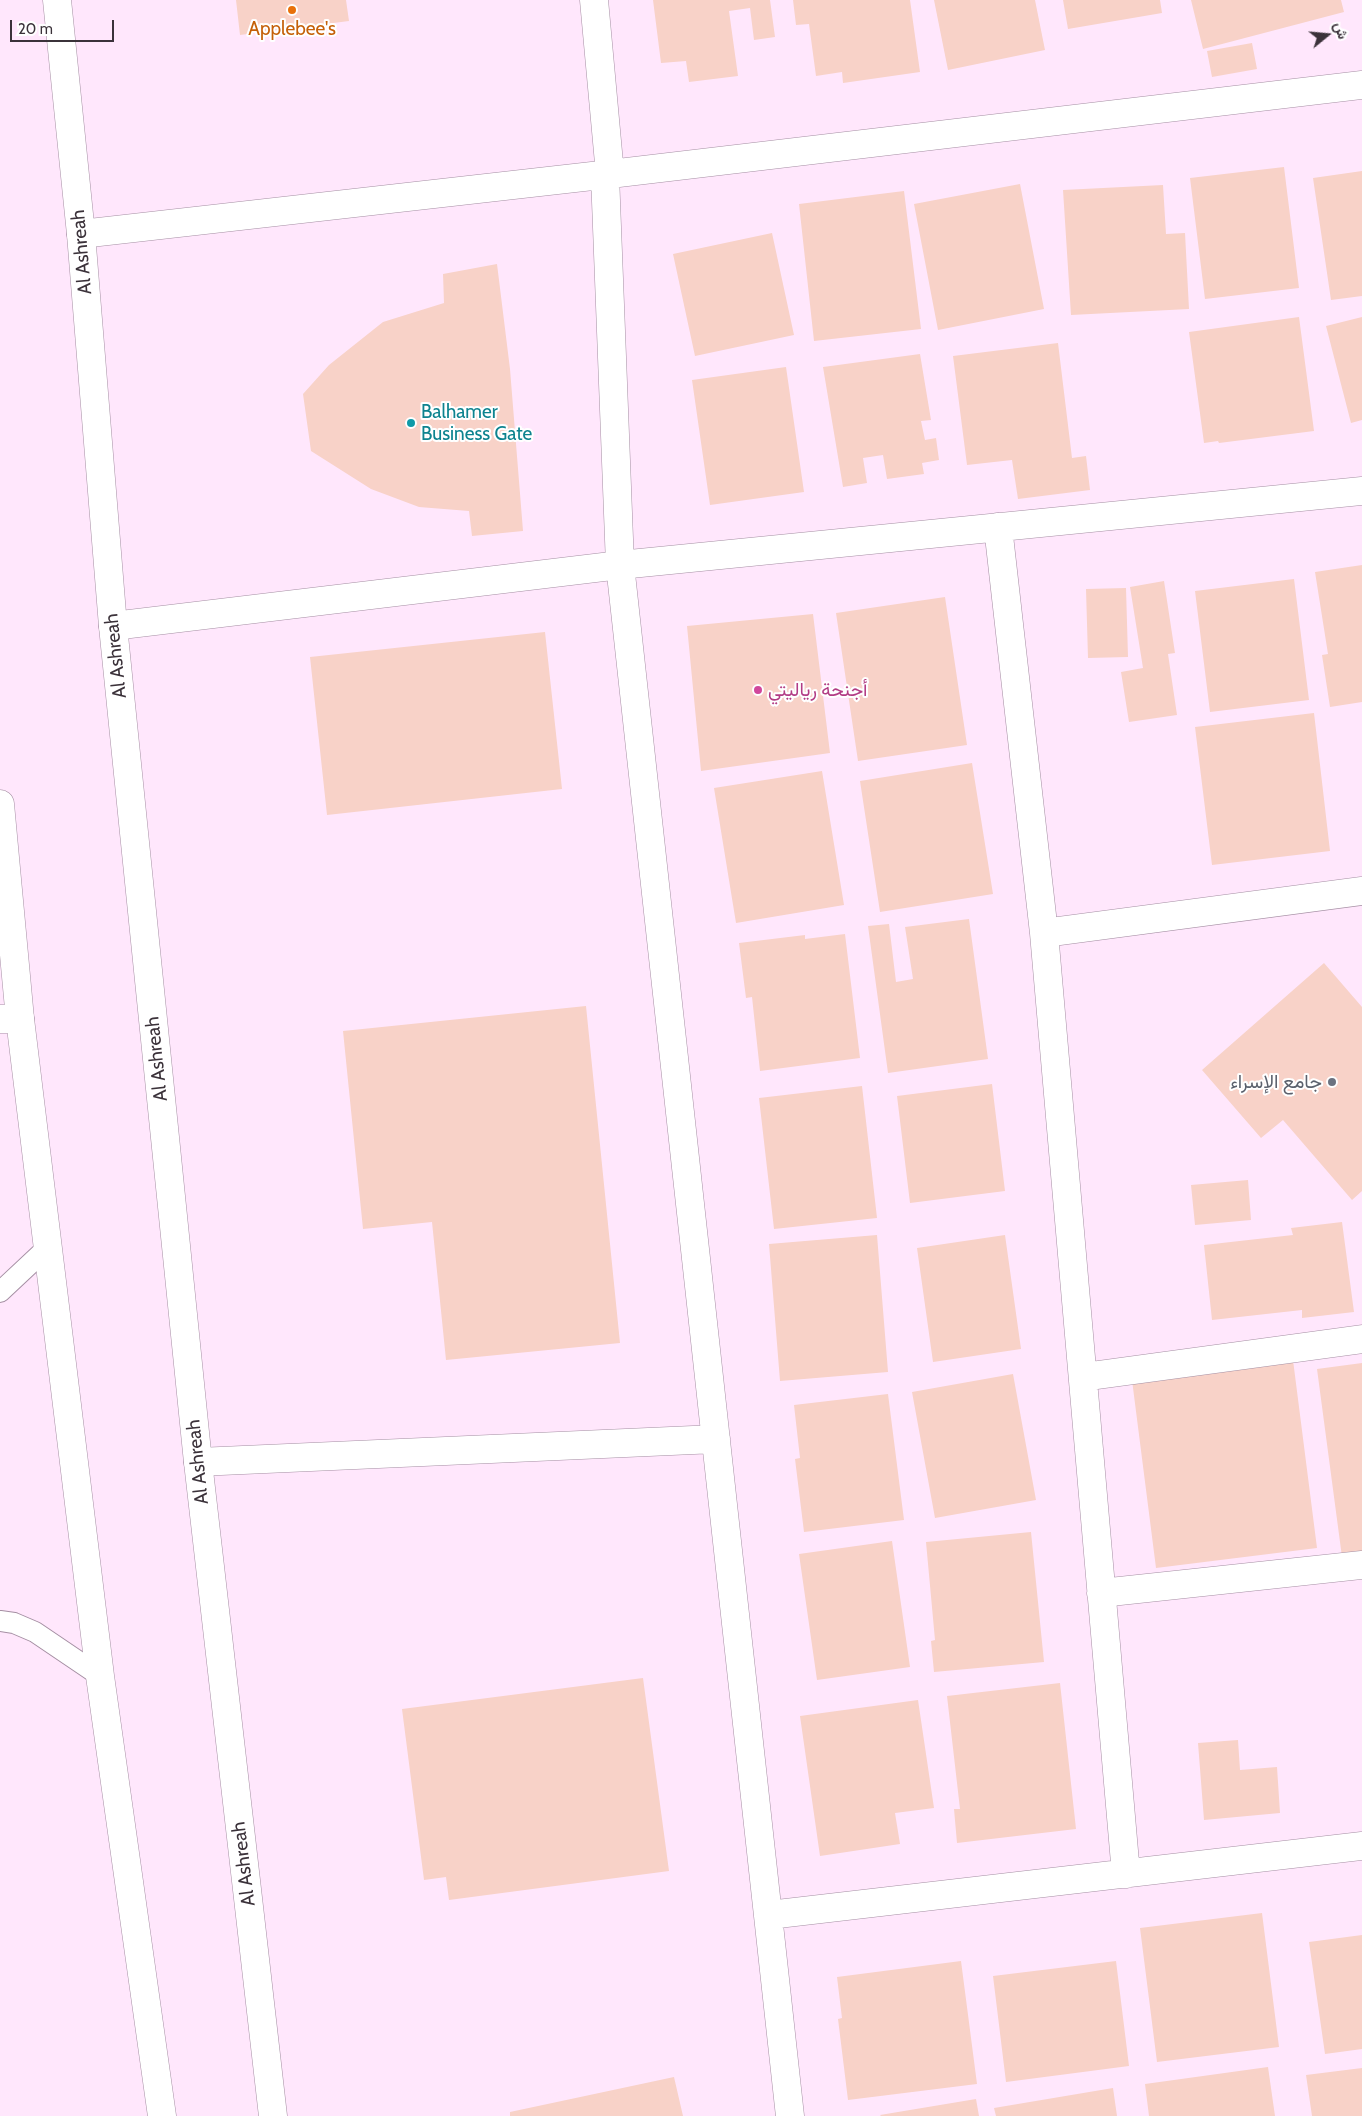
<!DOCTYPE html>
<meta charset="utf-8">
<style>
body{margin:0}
#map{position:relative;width:1362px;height:2116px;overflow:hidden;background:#ffe7fc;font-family:Cabin,Vazirmatn,sans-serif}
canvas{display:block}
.north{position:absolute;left:1302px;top:10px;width:50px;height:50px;-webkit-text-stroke:4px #fff;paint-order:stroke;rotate:73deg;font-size:14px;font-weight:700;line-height:20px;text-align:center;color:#3b323a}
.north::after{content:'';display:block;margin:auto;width:18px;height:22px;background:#3b323a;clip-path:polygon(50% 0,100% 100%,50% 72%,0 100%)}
.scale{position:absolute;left:10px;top:20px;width:104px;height:22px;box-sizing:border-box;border:2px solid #3b323a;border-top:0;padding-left:6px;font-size:15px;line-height:18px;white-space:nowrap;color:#3b323a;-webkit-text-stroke:4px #fff;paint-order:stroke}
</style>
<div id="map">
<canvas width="1362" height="2116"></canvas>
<div class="north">ش</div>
<div class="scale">20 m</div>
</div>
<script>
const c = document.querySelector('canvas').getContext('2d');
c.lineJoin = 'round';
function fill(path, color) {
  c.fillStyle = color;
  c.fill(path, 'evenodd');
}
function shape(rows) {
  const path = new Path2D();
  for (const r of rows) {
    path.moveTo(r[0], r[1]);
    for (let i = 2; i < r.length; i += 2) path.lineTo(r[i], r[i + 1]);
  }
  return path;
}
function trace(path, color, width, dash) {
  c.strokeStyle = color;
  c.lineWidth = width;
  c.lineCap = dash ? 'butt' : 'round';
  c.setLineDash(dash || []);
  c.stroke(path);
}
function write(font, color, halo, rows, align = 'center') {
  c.font = font + ' Cabin,Vazirmatn,sans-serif';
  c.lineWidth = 4;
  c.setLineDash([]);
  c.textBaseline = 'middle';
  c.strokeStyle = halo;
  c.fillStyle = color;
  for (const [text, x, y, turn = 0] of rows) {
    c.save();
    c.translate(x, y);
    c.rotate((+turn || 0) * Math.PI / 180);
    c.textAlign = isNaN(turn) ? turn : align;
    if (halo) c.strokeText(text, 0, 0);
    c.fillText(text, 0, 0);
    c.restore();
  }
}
const building = shape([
 [236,0,346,0,349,21,240,35],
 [653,0,770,0,775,37,754,40,750,8,729,11,738,76,689,82,686,61,661,63],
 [793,0,910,0,920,72,843,83,842,72,816,76,809,24,796,25],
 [934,0,1035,0,1045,50,948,70],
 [1063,0,1160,0,1162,13,1068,29],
 [1191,0,1341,0,1344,12,1203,49],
 [1252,43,1257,69,1212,77,1207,51],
 [1284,167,1299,288,1205,299,1190,178],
 [1362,171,1362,296,1331,300,1313,178],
 [1020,184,1044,309,938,330,914,204],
 [1163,185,1166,234,1185,233,1189,309,1071,315,1063,190],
 [904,191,921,329,814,341,799,204],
 [772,233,794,335,695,356,673,254],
 [497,264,510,369,523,531,472,536,469,511,419,507,371,489,311,451,303,394,329,365,383,322,444,303,443,274],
 [1299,317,1314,431,1219,443,1218,441,1204,443,1189,332],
 [1362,317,1362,420,1351,423,1326,326],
 [1058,343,1072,458,1086,456,1090,490,1018,499,1012,460,967,465,953,356],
 [920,354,931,420,921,421,925,440,936,438,939,460,922,463,924,474,887,479,883,455,863,458,867,483,843,487,823,367],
 [786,367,804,492,710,505,692,380],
 [1362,565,1362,702,1330,707,1322,655,1328,654,1315,572],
 [1294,579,1309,700,1210,712,1195,591],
 [1164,581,1175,653,1168,654,1177,715,1129,722,1121,672,1143,668,1130,587],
 [1126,588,1128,657,1088,658,1086,589],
 [945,597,967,745,858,761,836,613],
 [813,614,830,753,701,771,687,626],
 [545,632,562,789,327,815,310,657],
 [1314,713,1330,851,1212,865,1195,727],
 [972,763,993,894,880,912,860,781],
 [822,771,844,905,736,923,714,788],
 [969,919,988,1059,888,1073,868,926,889,924,896,982,913,979,905,927],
 [845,934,860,1058,760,1071,752,997,746,998,739,943,805,935,805,939],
 [1324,963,1362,1007,1362,1191,1352,1200,1283,1120,1261,1138,1202,1070],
 [586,1006,620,1343,446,1360,432,1222,363,1229,343,1031],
 [992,1084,1005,1191,910,1203,897,1096],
 [862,1086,877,1218,774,1229,759,1098],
 [1248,1180,1251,1220,1195,1225,1191,1185],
 [1342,1222,1354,1312,1302,1318,1302,1310,1212,1320,1204,1245,1293,1235,1291,1228],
 [877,1235,888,1372,780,1381,769,1244],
 [1005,1235,1021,1349,933,1362,917,1248],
 [1293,1360,1317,1548,1156,1568,1132,1380],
 [1362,1363,1362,1555,1342,1557,1317,1369],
 [1013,1374,1036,1500,935,1518,912,1392],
 [888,1394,904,1520,804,1532,795,1459,800,1458,794,1405],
 [1031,1532,1044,1662,934,1672,931,1641,935,1640,926,1542],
 [892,1541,910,1667,817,1680,799,1554],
 [643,1678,669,1871,449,1900,446,1877,424,1880,402,1709],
 [1060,1683,1076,1829,957,1843,954,1809,960,1809,947,1696],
 [918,1700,934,1808,895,1813,900,1844,820,1856,800,1716],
 [1238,1740,1240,1770,1277,1767,1280,1813,1204,1820,1198,1743],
 [1262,1913,1279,2047,1157,2062,1140,1928],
 [1362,1935,1362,2049,1325,2054,1309,1942],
 [961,1961,977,2084,848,2100,838,2019,842,2018,837,1977],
 [1116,1961,1129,2066,1006,2082,993,1976],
 [1268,2067,1275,2116,1149,2116,1145,2084],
 [1362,2068,1362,2116,1312,2116,1306,2075],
 [674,2077,683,2116,510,2116,510,2112],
 [1113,2088,1117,2116,996,2116,994,2108],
 [976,2099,979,2116,881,2116,880,2115]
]);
const lane = shape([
 [0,1292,48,1247],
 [0,1621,14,1623,35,1632,100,1676]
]);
const street = shape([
 [594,0,610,174],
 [605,175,620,565,790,2116],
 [81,234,610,174,1362,85],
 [998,527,1044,933,1126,1874],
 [113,626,620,565,1362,491],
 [1044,933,1362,891],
 [0,1019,20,1019],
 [1083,1377,1362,1339],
 [198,1462,716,1439],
 [1101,1593,1362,1565],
 [769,1915,1362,1846]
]);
const secondary = shape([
 [57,0,81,234,113,626,198,1462,273,2116],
 [0,804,20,1019,100,1676,162,2116]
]);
const markers = [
 [292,10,5,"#e8710a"],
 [411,423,5,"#0f9aa8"],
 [758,690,5,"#d1479c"],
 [1332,1082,5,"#6b7280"]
];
const foodNames = [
 ["Applebee's",292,29]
];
const streetNames = [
 ["Al Ashreah",82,252,-95],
 ["Al Ashreah",116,656,-96],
 ["Al Ashreah",157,1059,-96],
 ["Al Ashreah",198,1462,-96],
 ["Al Ashreah",244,1864,-97]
];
const cultureNames = [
 ["Balhamer",421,412],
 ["Business Gate",421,434]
];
const hotelNames = [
 ["أجنحة رياليتي",768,690]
];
const worshipNames = [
 ["جامع الإسراء",1322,1082]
];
fill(building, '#f8d2c8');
trace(lane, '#a58fa3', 22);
trace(street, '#a58fa3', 29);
trace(secondary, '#a58fa3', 29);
trace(lane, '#fff', 20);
trace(street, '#fff', 28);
trace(secondary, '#fff', 28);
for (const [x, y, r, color] of markers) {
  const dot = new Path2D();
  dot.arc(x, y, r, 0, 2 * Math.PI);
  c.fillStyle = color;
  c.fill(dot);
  trace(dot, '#fff', 2);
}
write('19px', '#c56008', '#fff', foodNames);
write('19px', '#3b323a', '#fff', streetNames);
write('19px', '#0d838f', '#fff', cultureNames, 'left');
write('19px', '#b23c85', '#fff', hotelNames, 'left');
write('19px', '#5b616d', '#fff', worshipNames, 'right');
</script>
